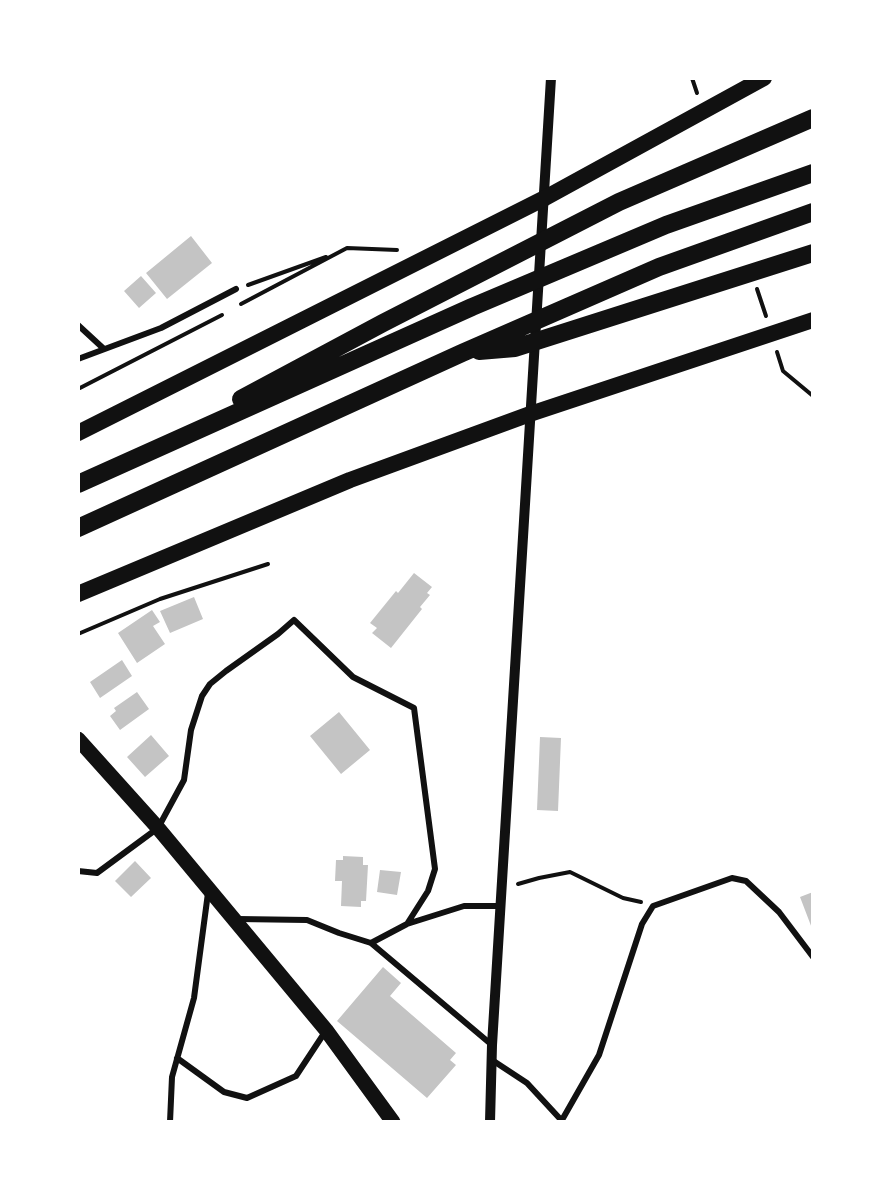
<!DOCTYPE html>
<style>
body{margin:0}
#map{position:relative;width:891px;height:1200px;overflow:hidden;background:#fff;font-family:"Source Sans 3",sans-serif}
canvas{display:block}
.frame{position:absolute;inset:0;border:80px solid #fff;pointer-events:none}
</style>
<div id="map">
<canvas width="891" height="1200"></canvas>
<div class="frame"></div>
</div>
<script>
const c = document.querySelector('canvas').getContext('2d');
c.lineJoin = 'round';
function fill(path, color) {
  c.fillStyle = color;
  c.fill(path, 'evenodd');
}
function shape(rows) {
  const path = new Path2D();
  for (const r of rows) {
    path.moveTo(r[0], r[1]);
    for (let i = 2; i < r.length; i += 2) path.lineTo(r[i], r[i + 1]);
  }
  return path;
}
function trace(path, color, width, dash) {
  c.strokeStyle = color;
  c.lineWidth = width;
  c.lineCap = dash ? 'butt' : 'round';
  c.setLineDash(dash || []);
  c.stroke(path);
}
const building = shape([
 [191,236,212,263,167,299,146,273],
 [141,276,156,293,139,308,124,291],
 [414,573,432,587,427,593,430,595,420,607,422,609,391,648,372,633,377,628,370,623,396,591,398,593],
 [194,597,203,619,170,633,160,611],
 [152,610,160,622,153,626,165,644,137,663,118,633],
 [122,660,132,676,100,698,90,682],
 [137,692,149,709,120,730,110,716,116,711,114,708],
 [339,712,370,750,341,774,310,736],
 [151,735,169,756,145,777,127,757],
 [540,737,561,738,558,811,537,810],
 [343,856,363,857,363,865,368,865,366,901,361,901,361,907,341,906,342,881,335,881,336,860,343,860],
 [135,861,151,878,131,897,115,881],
 [380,870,401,872,397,895,377,892],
 [813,892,813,931,800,897],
 [383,967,401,983,390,996,456,1053,450,1060,456,1065,427,1098,337,1021]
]);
const path = shape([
 [692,78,697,93],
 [248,285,326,257],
 [757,289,766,316],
 [241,304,347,248,397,250],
 [777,352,783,371,813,396],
 [78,389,222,315],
 [78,634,160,599,268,564],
 [518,884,539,878,570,872,623,898,641,902]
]);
const minor = shape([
 [78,325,104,349],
 [78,359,161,328,236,289],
 [78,871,97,873,158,828,184,780,191,730,202,696,210,684,226,671,278,634,294,620,353,677,414,708,435,869,428,891,407,924],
 [238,919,307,920,339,933,371,943,492,1045],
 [371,943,407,924,464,906,501,906],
 [177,1058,224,1092,247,1098,296,1076,325,1032],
 [492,1060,527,1083,563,1122],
 [562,1120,599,1055,642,924,653,906,732,878,746,881,779,912,813,957],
 [170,1122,172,1077,194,998,208,893]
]);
const tertiary = shape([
 [490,1122,492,1045,551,78]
]);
const primary = shape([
 [78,739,158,828,326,1030,393,1122]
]);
const trunk = shape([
 [78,433,545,198,764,78],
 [78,594,350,480,530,414,813,320]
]);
const motorway = shape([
 [479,351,515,348,813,253],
 [241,399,383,323,619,202,813,118],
 [78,484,472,307,666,225,813,173],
 [78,528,462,353,659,267,813,212]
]);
fill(building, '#c4c4c4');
trace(path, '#111', 4);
trace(minor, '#111', 6);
trace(tertiary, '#111', 10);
trace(primary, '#111', 15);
trace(trunk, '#111', 16);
trace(motorway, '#111', 18);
</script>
